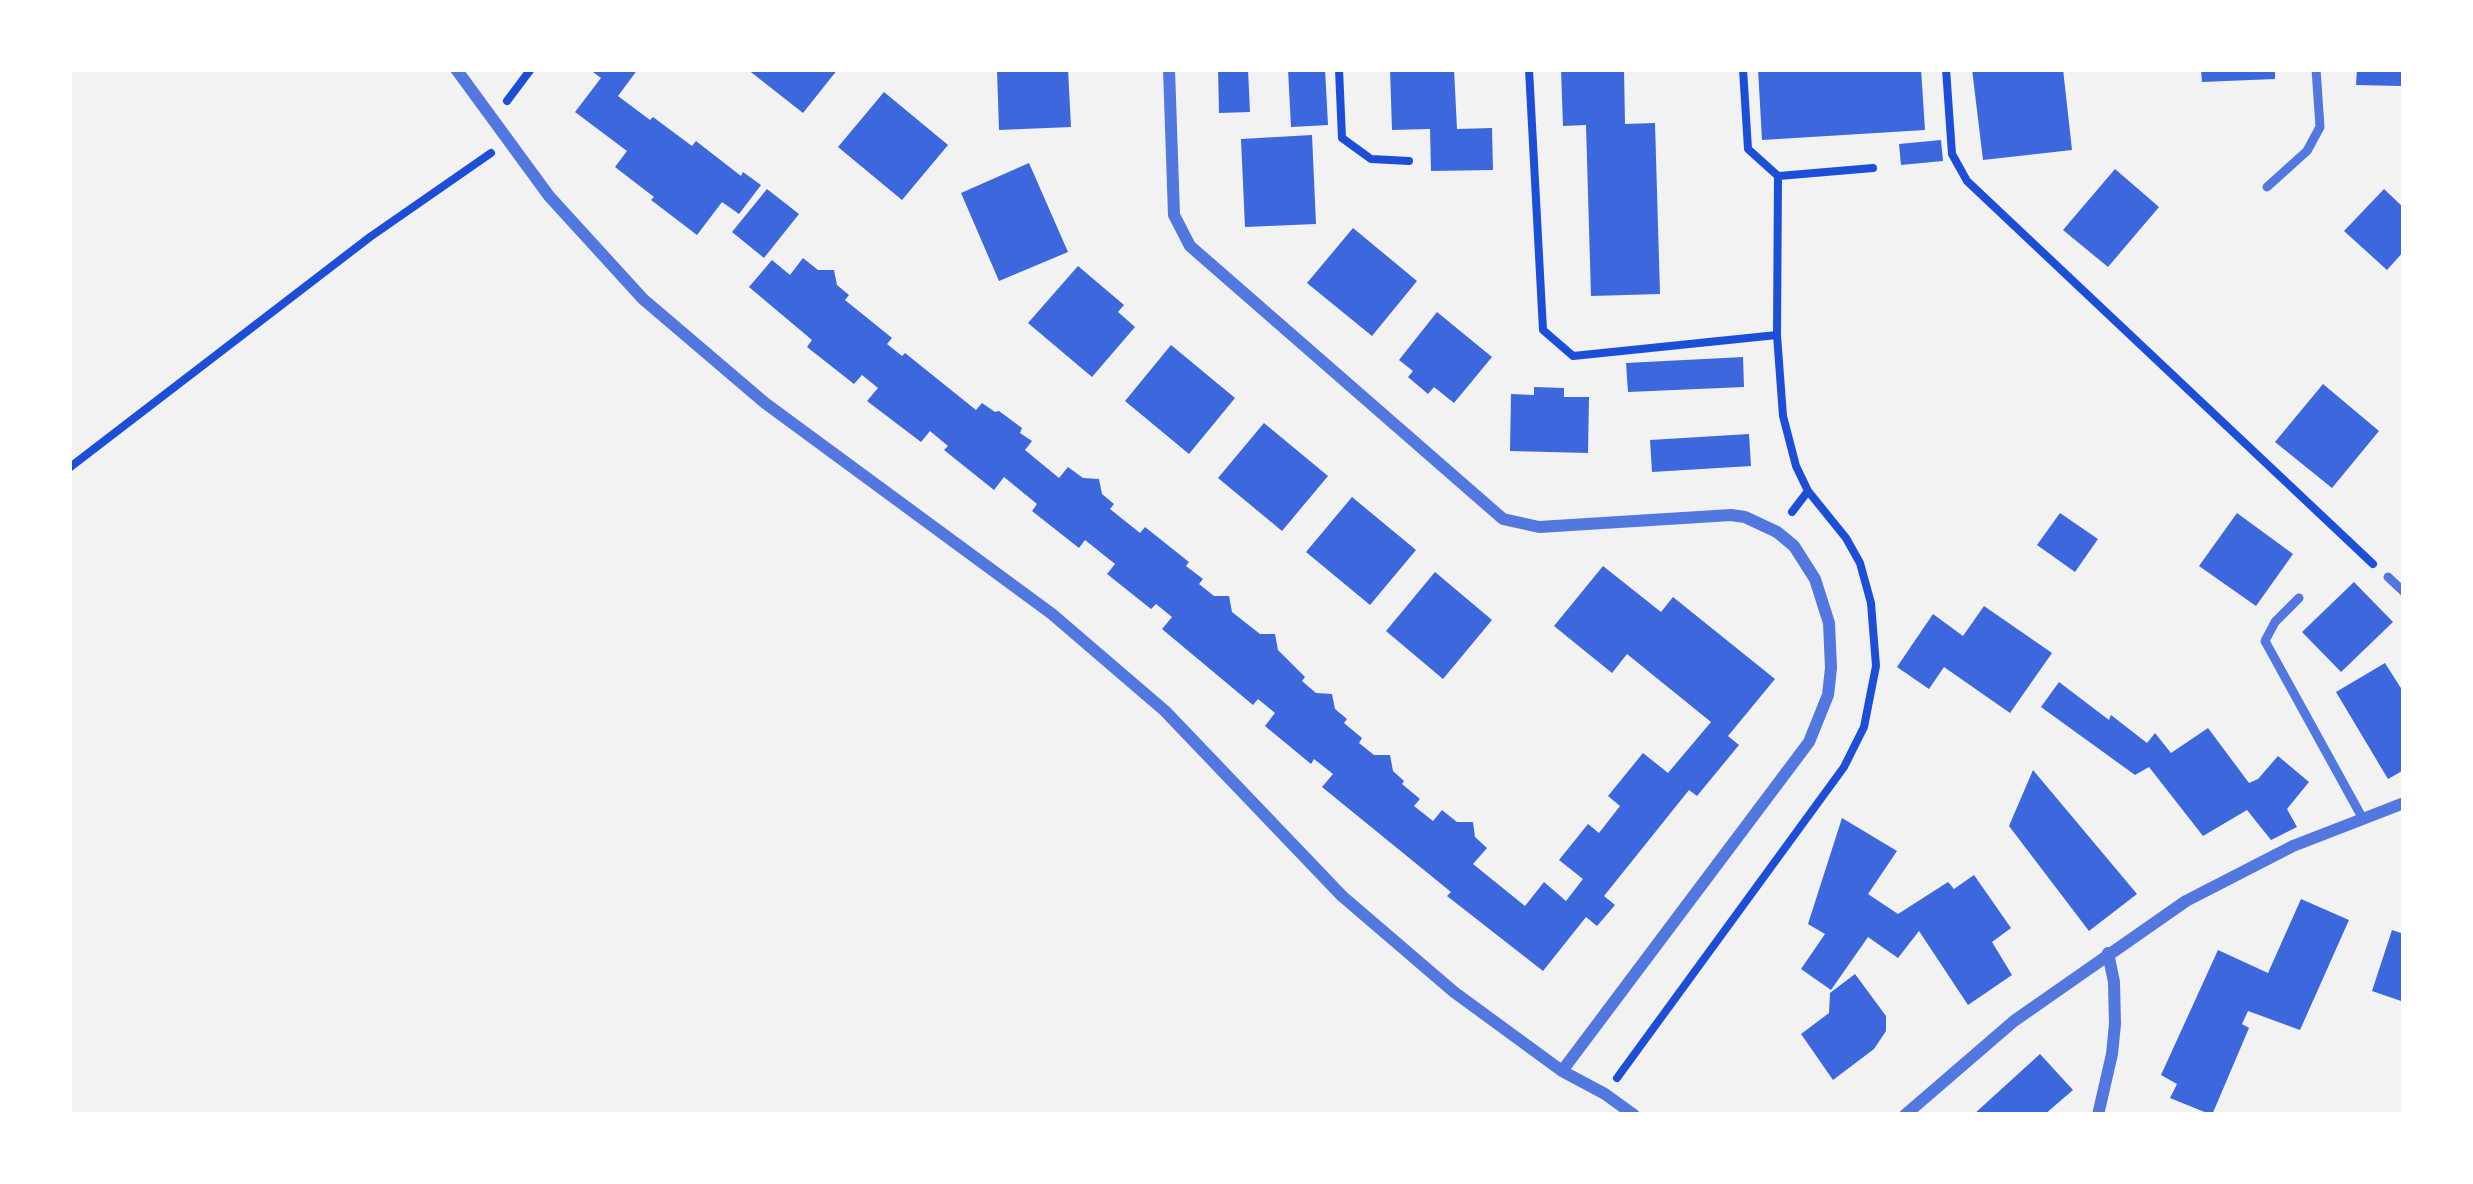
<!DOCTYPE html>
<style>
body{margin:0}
#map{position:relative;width:2473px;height:1184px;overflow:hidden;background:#f2f2f2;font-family:Literata,serif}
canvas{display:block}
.frame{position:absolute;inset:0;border:72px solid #fff;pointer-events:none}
</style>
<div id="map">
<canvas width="2473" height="1184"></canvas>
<div class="frame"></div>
</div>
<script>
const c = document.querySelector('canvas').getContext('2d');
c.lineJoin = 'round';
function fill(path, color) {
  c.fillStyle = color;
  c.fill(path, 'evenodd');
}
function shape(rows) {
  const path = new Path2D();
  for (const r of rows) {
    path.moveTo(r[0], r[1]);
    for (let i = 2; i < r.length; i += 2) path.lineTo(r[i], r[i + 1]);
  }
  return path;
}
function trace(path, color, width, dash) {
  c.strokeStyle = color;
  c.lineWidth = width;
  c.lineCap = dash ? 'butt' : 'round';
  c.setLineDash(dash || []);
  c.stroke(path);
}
const building = shape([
 [589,69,638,69,618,96,650,120,653,117,692,146,696,141,741,176,743,172,761,185,739,214,722,202,697,235,651,200,654,197,615,167,627,151,575,112,601,78],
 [747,69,838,69,803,113],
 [997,69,1068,69,1071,127,999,130],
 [1218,69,1248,69,1250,112,1219,113],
 [1288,69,1325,69,1328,125,1291,127],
 [1390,69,1454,69,1457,129,1492,128,1493,170,1431,171,1430,129,1392,130],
 [1561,69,1624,69,1625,124,1655,123,1660,294,1591,296,1586,125,1563,126],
 [1758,69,1921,69,1925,130,1762,140],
 [1972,69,2063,69,2072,150,1983,160],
 [2201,69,2275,69,2275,79,2202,82],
 [2357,69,2401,69,2401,86,2356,85],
 [884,92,948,145,902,200,838,147],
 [1312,135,1316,224,1245,227,1241,139],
 [1941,140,1943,161,1901,165,1899,144],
 [1029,163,1068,252,999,281,961,193],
 [2115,169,2159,207,2108,267,2063,230],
 [767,189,799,214,764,258,732,232],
 [2384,189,2404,208,2404,251,2387,270,2344,231],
 [1353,228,1417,281,1372,336,1307,283],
 [803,258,818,270,834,270,837,285,849,295,845,300,892,338,887,344,902,356,905,353,976,410,982,403,995,412,999,411,1022,428,1020,433,1032,441,1025,450,1059,478,1068,467,1083,478,1099,479,1102,494,1114,504,1110,509,1140,533,1145,527,1189,562,1186,566,1203,579,1199,584,1214,596,1229,596,1232,612,1260,634,1275,634,1278,650,1305,677,1302,681,1316,693,1332,694,1335,709,1347,719,1344,723,1362,738,1359,743,1374,755,1390,755,1393,771,1404,781,1402,784,1420,799,1414,806,1433,821,1442,810,1457,822,1473,822,1475,837,1487,848,1473,864,1525,906,1544,882,1566,901,1583,879,1559,860,1588,824,1599,833,1620,806,1608,796,1643,753,1668,773,1711,722,1627,654,1612,673,1554,626,1603,566,1661,612,1673,597,1775,679,1728,736,1739,745,1697,796,1689,790,1604,896,1615,905,1597,926,1586,917,1543,971,1447,896,1451,892,1322,787,1333,774,1314,759,1311,764,1265,726,1275,713,1258,699,1253,705,1162,629,1172,617,1156,604,1151,609,1107,574,1115,564,1085,540,1079,548,1032,511,1037,504,1004,477,994,490,944,450,948,446,930,431,921,442,867,401,878,388,862,375,854,384,807,347,812,340,749,287,772,260,790,275],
 [1078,266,1124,305,1118,312,1135,327,1092,377,1028,323],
 [1437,312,1492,357,1454,403,1434,387,1428,394,1408,377,1413,371,1399,360],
 [1171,345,1235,398,1189,454,1125,401],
 [1743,357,1744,387,1628,392,1626,363],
 [2323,384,2379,431,2332,488,2275,442],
 [1534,387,1564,388,1564,397,1589,397,1588,453,1510,451,1511,394,1534,395],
 [1264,423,1328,476,1282,531,1218,478],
 [1749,434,1751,466,1652,472,1650,440],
 [1352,497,1416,550,1370,605,1306,552],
 [2060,513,2098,539,2075,572,2037,545],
 [2237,513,2293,554,2256,606,2199,566],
 [1435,572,1492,620,1443,679,1386,631],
 [2354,582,2393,622,2341,672,2302,632],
 [1984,606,2052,653,2010,713,1944,667,1929,689,1897,667,1933,614,1963,636],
 [2385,663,2404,693,2404,770,2388,779,2336,692],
 [2059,682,2109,720,2111,715,2147,743,2155,733,2171,753,2208,728,2249,783,2258,779,2278,756,2309,782,2287,809,2297,827,2271,840,2247,810,2203,836,2149,767,2135,775,2041,707],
 [2033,770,2137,894,2089,931,2009,826],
 [1842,818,1897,851,1868,894,1898,914,1948,882,1954,889,1974,875,2011,928,1992,942,2012,975,1968,1005,1919,931,1898,958,1868,937,1831,990,1801,969,1825,934,1808,924],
 [2301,899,2349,920,2300,1030,2248,1011,2242,1024,2249,1028,2212,1115,2170,1098,2177,1084,2161,1075,2218,950,2268,973],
 [2392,930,2404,934,2404,1002,2372,991],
 [1855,974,1886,1016,1886,1031,1874,1049,1833,1080,1801,1034,1829,1013,1830,993],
 [2040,1054,2073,1090,2044,1115,1973,1115]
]);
const path = shape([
 [1339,69,1342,138,1371,159,1409,161],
 [1529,69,1543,330,1573,356,1777,335],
 [1743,69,1748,149,1778,176,1777,335,1783,416,1796,466,1808,491,1792,512],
 [1946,69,1952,154,1967,181,2373,564],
 [507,101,531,69],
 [1779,176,1873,168],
 [69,468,370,237,491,153],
 [1617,1078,1844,767,1864,727,1876,666,1871,603,1860,563,1846,538,1808,491]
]);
const service = shape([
 [2267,187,2307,151,2320,127,2316,69],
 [2388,577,2404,592],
 [2299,598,2275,622,2265,641,2363,819]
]);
const minor = shape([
 [456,69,549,196,643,299,765,403,1052,614,1165,711,1342,896,1454,992,1562,1071,1605,1094,1634,1115],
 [1169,69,1174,215,1190,246,1503,519,1539,527,1731,515,1745,517,1777,532,1794,546,1815,579,1829,623,1831,668,1828,695,1809,742,1562,1071],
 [1905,1115,2014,1021,2186,901,2293,846,2404,803],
 [2098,1115,2112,1054,2115,1024,2114,982,2108,953]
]);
fill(building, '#3d67dc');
trace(path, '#1d4ed8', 8);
trace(service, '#5277de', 9);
trace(minor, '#5277de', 12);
</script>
